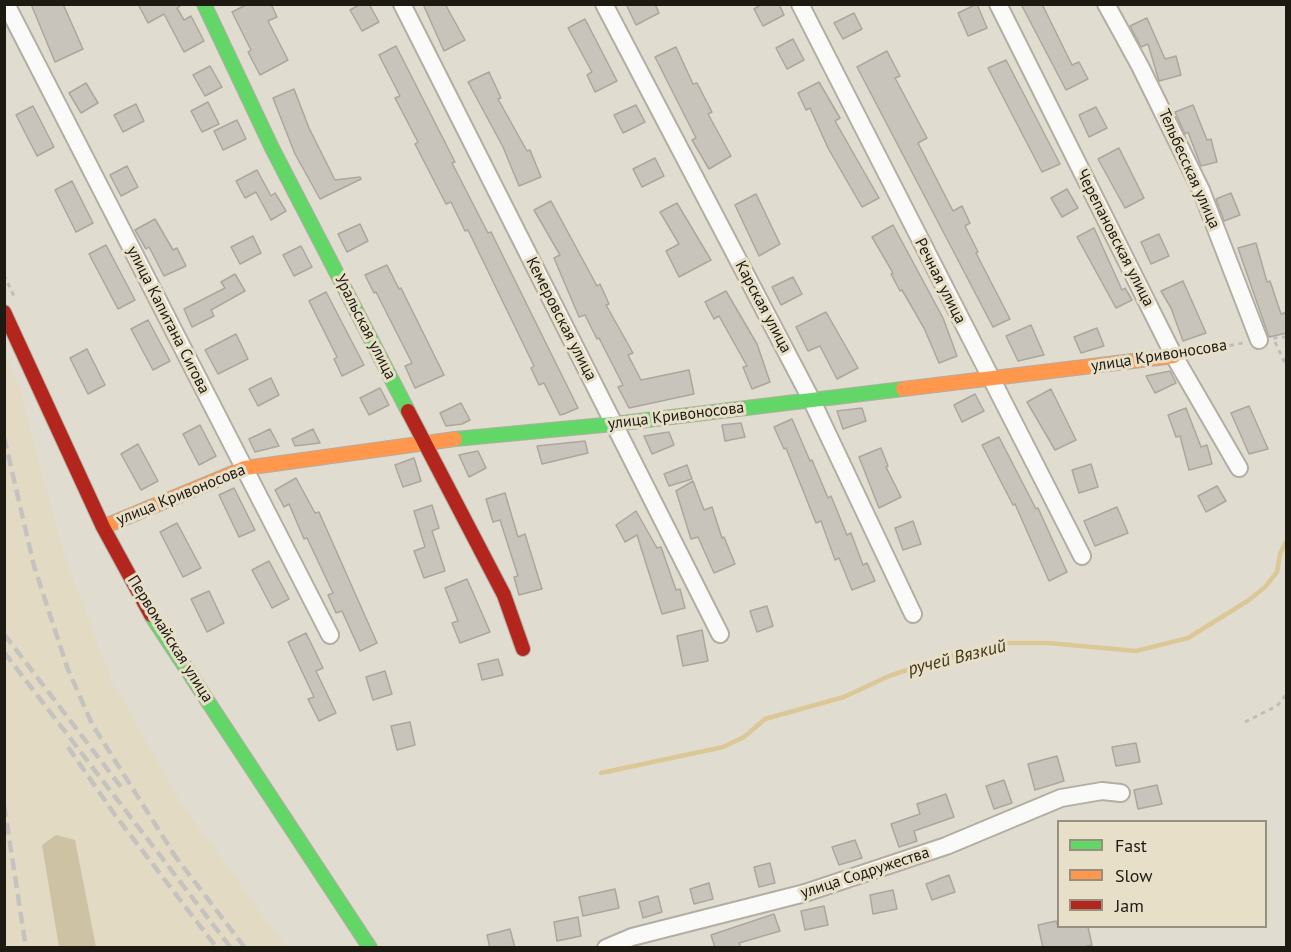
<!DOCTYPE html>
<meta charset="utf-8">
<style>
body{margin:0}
#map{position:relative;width:1291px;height:952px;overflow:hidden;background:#e1dcd0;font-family:"PT Sans",sans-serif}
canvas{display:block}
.frame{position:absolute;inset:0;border:6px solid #1d1a12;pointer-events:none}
.legend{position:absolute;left:1057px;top:820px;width:210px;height:108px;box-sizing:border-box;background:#e8dfc9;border:2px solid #979080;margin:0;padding:8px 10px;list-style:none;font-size:18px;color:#1d1a12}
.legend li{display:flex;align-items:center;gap:12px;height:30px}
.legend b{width:30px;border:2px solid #979080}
</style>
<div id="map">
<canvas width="1291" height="952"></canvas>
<div class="frame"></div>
<ul class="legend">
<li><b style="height:8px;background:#63d668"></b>Fast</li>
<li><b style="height:8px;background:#ff974d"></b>Slow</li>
<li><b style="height:8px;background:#b3261e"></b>Jam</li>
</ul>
</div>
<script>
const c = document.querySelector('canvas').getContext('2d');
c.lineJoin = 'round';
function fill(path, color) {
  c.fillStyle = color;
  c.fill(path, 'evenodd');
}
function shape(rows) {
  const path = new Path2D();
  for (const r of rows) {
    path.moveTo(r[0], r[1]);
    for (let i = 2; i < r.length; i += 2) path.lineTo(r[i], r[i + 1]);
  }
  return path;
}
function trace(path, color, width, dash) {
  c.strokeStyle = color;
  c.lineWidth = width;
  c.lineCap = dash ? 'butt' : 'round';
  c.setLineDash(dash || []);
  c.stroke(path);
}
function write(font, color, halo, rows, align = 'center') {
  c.font = font + ' "PT Sans",sans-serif';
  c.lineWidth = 6;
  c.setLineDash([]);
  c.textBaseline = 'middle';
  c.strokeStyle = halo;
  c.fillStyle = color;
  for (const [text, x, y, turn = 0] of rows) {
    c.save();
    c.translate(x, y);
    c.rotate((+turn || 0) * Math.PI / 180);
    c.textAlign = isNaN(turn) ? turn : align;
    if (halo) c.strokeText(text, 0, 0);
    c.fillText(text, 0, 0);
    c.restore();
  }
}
const built = shape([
 [4,354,16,377,63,551,111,679,181,803,286,947,5,947]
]);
const green = shape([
 [56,835,75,840,96,947,59,947,42,845]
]);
const stream = shape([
 [601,773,723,747,744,737,765,719,844,697,889,676,940,659,1005,643,1048,643,1136,651,1188,638,1249,600,1265,587,1277,572,1280,554,1286,542]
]);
const building = shape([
 [31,4,63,4,83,49,55,62,31,4],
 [138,4,183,4,177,8,184,20,191,16,204,41,184,52,164,14,148,23,138,4],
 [248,4,271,4,277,17,268,21,288,60,260,75,248,52,251,50,232,12,248,4],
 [361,4,369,4,379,22,362,31,350,10,361,4],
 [423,4,445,4,465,40,444,51,423,4],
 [626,4,655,4,659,13,636,25,626,4],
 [762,4,779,4,784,15,763,26,754,9,762,4],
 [977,4,987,28,968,36,958,13,977,4],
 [1021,4,1042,4,1072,65,1079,62,1088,79,1066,90,1021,4],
 [854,13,862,29,843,39,834,23,854,13],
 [1147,18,1165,59,1176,56,1181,75,1159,81,1148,44,1141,47,1130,26,1147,18],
 [585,19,617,81,595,92,587,75,592,72,568,28,585,19],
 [793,39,804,60,787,69,776,48,793,39],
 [396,46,455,162,452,163,473,204,488,233,491,232,578,408,564,414,560,415,544,383,539,385,531,368,534,366,468,230,465,231,451,202,446,204,415,144,418,142,395,98,400,96,379,55,396,46],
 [676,47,693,84,697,83,712,112,708,114,731,156,709,169,692,140,696,138,655,57,676,47],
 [887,51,900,76,895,78,927,138,918,143,953,211,962,206,970,223,965,226,978,252,976,253,1010,319,993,327,857,67,887,51],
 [1006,60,1060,164,1042,172,988,68,1006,60],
 [210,66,222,87,205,96,193,75,210,66],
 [489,72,501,98,498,99,527,151,530,150,541,177,519,186,503,147,468,82,489,72],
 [819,82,840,118,835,121,879,198,862,207,828,148,810,108,806,110,798,93,819,82],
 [86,83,98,103,81,113,69,93,86,83],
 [294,89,309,128,335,180,360,177,361,179,320,199,295,154,273,98,294,89],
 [208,102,219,124,202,132,191,111,208,102],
 [136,104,144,121,123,132,114,115,136,104],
 [636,105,645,122,623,133,614,115,636,105],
 [1193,105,1207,140,1211,139,1217,162,1201,166,1188,132,1185,134,1175,112,1193,105],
 [33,106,54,147,37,156,16,115,33,106],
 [1096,107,1107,128,1089,137,1079,115,1096,107],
 [237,120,246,139,223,150,214,131,237,120],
 [1119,148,1144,198,1125,208,1098,159,1119,148],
 [655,158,664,176,642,187,633,169,655,158],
 [127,166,138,187,121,196,110,175,127,166],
 [257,170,271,196,275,193,286,211,271,220,256,192,245,198,236,181,257,170],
 [72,181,93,223,76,232,55,190,72,181],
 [1067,189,1078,208,1062,217,1051,198,1067,189],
 [1231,193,1240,215,1224,221,1216,199,1231,193],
 [756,194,780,244,759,256,735,205,756,194],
 [551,201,597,286,600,284,609,304,606,305,633,353,628,355,641,380,689,370,694,394,629,408,618,387,623,385,599,338,597,339,585,315,579,317,554,258,560,255,534,210,551,201],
 [677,203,711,260,679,277,666,251,679,244,660,212,677,203],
 [155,219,173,250,177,248,186,266,164,276,149,247,146,249,135,230,155,219],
 [360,224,368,241,347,252,338,234,360,224],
 [893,225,943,318,957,356,939,363,924,328,902,290,900,291,891,274,893,273,872,237,893,225],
 [1094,228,1122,290,1125,288,1132,300,1116,308,1077,237,1094,228],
 [1159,234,1169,256,1151,264,1141,242,1159,234],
 [253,236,261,253,240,264,231,247,253,236],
 [1256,243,1267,282,1270,281,1281,314,1287,312,1287,333,1269,337,1238,248,1256,243],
 [106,245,135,300,118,309,89,254,106,245],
 [301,246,312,267,294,276,283,255,301,246],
 [387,265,399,289,401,288,444,375,415,388,405,366,412,363,376,292,374,293,365,275,387,265],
 [235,274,245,291,211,310,214,316,192,327,184,309,225,288,221,282,235,274],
 [793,277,802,294,781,305,772,287,793,277],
 [1183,281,1206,333,1183,341,1171,308,1161,291,1183,281],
 [726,291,757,344,770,382,752,389,743,367,747,366,719,316,714,319,705,302,726,291],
 [326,292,364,365,342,376,334,359,337,357,309,301,326,292],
 [826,312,858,368,837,379,820,346,808,351,796,327,826,312],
 [148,320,170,361,153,370,131,329,148,320],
 [1031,325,1044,355,1018,361,1006,336,1031,325],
 [1097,328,1104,346,1081,353,1074,337,1097,328],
 [236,334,248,359,218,374,205,350,236,334],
 [87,349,105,385,88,394,70,358,87,349],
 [1170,371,1176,383,1155,393,1146,376,1170,371],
 [271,378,279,395,258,406,249,389,271,378],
 [380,388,389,405,369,415,360,398,380,388],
 [1051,389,1076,440,1055,450,1027,402,1051,389],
 [975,394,984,411,962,422,954,405,975,394],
 [461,403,470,420,462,424,446,426,440,413,461,403],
 [1249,406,1268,449,1249,454,1231,413,1249,406],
 [862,408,866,421,843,429,837,411,862,408],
 [1186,408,1201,447,1207,445,1212,464,1189,470,1180,436,1176,437,1168,415,1186,408],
 [792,419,810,461,812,460,828,498,831,496,847,535,851,533,863,565,867,563,875,581,852,590,839,558,835,560,821,521,816,523,786,448,784,449,774,427,792,419],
 [741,423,745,437,725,441,722,425,741,423],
 [200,425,216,456,199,465,183,434,200,425],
 [270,429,279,446,255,452,249,439,270,429],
 [313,429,320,443,295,446,292,439,313,429],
 [669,432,674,445,652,454,644,436,669,432],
 [999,437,1036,509,1038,508,1067,572,1049,581,1015,504,1013,505,982,445,999,437],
 [585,441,588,453,542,464,537,446,585,441],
 [138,444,158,481,141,490,121,454,138,444],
 [881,448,888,466,886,467,901,497,879,508,859,457,881,448],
 [478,451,486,468,469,477,459,455,478,451],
 [414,458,421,481,403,487,395,465,414,458],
 [1091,464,1098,487,1079,493,1072,470,1091,464],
 [687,465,692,479,669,486,664,474,687,465],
 [296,478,315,513,319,512,377,643,360,651,342,611,336,613,328,595,333,593,307,538,304,539,289,504,284,507,275,490,296,478],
 [693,481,704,510,712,507,722,538,724,537,735,564,714,573,698,537,691,539,676,491,693,481],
 [1217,486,1226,501,1206,512,1198,496,1217,486],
 [234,488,255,530,239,537,219,495,234,488],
 [505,493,518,537,525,534,542,589,519,595,514,577,518,576,500,520,493,522,486,499,505,493],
 [432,505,439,528,432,531,445,571,424,578,414,551,425,547,414,511,432,505],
 [1117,507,1128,533,1095,546,1084,521,1117,507],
 [636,511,657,548,661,547,676,590,680,589,685,608,662,614,637,535,625,542,616,525,636,511],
 [913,521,921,544,903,550,895,528,913,521],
 [177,523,201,568,183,577,160,532,177,523],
 [269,561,289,599,272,608,252,570,269,561],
 [467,579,490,632,460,643,452,623,458,621,445,588,467,579],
 [209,591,224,623,207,632,191,599,209,591],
 [767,606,773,626,757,632,750,611,767,606],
 [702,630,708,661,683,666,677,636,702,630],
 [306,633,323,668,316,671,336,713,319,721,308,699,314,697,288,642,306,633],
 [498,659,503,675,482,680,478,664,498,659],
 [385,671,392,694,373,700,366,677,385,671],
 [410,722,415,745,397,750,391,726,410,722],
 [1136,743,1140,762,1116,766,1112,747,1136,743],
 [1057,756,1064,781,1035,790,1028,764,1057,756],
 [1004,780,1012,803,994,809,986,786,1004,780],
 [1157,785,1162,804,1138,809,1134,790,1157,785],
 [946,794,954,817,914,831,917,841,899,847,891,824,920,814,917,804,946,794],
 [855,840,862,858,839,865,832,847,855,840],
 [770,863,775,883,759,887,754,867,770,863],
 [949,875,955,892,932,900,926,884,949,875],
 [709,883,713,899,694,904,690,889,709,883],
 [615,889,619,908,583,916,579,897,615,889],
 [893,890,897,909,873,914,870,895,893,890],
 [658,896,662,912,643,918,639,902,658,896],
 [824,906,828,925,805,930,801,911,824,906],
 [774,914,780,931,739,943,741,948,715,948,711,935,774,914],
 [578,917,581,936,557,941,554,922,578,917],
 [1056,921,1058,927,1088,927,1092,945,1079,948,1043,948,1038,925,1056,921],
 [510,929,515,948,490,948,487,935,510,929]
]);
const path = shape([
 [4,275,14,296],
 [1273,338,1286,337],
 [1275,342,1286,365],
 [1194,352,1243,343],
 [1245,722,1277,706,1286,695]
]);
const street = shape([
 [6,4,330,635],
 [402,4,720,634],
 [604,4,811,399,913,614],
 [800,4,1082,556],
 [998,4,1174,356,1239,468],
 [1106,4,1140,66,1201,190,1259,340],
 [606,948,632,937,805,893,946,846,1061,798,1102,791,1121,793]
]);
const fast = shape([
 [204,4,272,148,408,411],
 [455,439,614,424,903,389],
 [151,615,370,948]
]);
const slow = shape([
 [903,389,1174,356],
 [103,527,245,468,455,439]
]);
const jam = shape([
 [4,312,103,527,151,615],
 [408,411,504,595,523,649]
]);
const rail = shape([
 [4,437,34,566,67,667,92,724,177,859],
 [4,634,124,791],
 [4,652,231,948],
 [68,747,115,815,217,948],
 [4,805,26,948],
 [172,852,245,948]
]);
const streetNames = [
 ["Тельбесская улица",1189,169,66],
 ["Черепановская улица",1115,238,63],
 ["Речная улица",940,281,63],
 ["Карская улица",763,307,62],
 ["Кемеровская улица",561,319,63],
 ["улица Капитана Сигова",168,320,63],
 ["Уральская улица",365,327,63],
 ["улица Кривоносова",1159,356,-9],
 ["улица Кривоносова",676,416,-7],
 ["улица Кривоносова",181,495,-22],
 ["Первомайская улица",170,639,58],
 ["улица Содружества",865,873,-18]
];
const waterNames = [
 ["ручей Вязкий",957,658,-14]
];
fill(built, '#e3dac4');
fill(green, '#cec2a4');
trace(stream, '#dcc896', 4.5);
fill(building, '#c8c4bb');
trace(building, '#aba79d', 1.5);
trace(street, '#b2aea4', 20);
trace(fast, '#b2aea4', 16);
trace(slow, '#b2aea4', 16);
trace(jam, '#b2aea4', 16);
trace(path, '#bfbdb8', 3, [4.5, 4.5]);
trace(street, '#fafaf8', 16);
trace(fast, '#63d668', 14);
trace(slow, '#ff974d', 14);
trace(jam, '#b3261e', 14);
trace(rail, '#c5c3c0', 4.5, [12, 6]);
write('16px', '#1d1a12', '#e8dfc9', streetNames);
write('italic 18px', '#403517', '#e8dfc9', waterNames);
</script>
